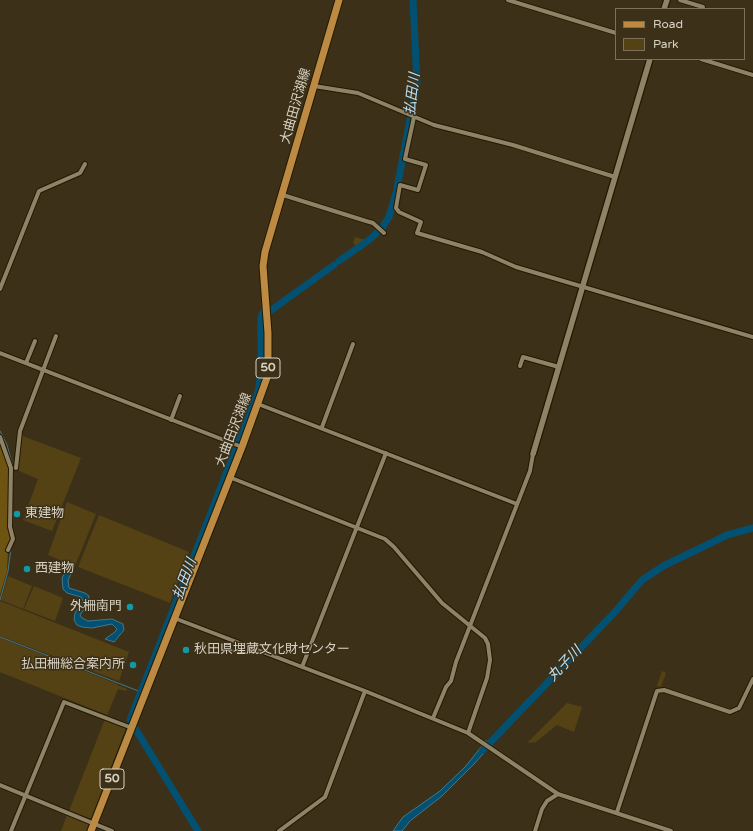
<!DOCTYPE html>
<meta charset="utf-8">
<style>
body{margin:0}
#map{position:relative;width:753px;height:831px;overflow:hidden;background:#3c3118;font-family:"Varela Round",sans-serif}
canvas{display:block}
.legend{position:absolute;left:615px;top:8px;width:130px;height:52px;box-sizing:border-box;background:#3c3118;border:1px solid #7a715c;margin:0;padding:5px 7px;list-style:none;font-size:12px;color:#d8d1c3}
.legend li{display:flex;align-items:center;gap:8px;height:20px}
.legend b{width:20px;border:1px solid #7a715c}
</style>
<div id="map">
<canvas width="753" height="831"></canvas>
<ul class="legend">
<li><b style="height:5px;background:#bc8a43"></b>Road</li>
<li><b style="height:11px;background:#544214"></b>Park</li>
</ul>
</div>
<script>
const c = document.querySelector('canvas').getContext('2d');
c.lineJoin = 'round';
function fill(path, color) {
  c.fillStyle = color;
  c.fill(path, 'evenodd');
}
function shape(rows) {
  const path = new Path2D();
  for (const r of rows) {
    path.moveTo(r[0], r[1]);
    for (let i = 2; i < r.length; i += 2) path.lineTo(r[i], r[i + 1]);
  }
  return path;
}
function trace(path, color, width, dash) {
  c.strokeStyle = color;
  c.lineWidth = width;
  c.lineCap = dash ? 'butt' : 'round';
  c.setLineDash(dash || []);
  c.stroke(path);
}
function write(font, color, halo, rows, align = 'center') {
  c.font = font + ' "Varela Round","Noto Sans JP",sans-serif';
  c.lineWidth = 3;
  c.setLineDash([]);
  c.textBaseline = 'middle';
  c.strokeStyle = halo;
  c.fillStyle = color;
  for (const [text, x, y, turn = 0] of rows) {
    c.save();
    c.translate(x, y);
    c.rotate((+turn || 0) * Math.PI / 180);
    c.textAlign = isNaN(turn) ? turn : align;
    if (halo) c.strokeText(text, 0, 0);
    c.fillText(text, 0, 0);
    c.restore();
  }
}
const green = shape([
 [355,237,366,240,356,246,353,243],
 [20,435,81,458,52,531,23,520,38,479,17,470],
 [67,502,96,514,75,566,48,555],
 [99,515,189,552,170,603,78,567],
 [8,576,32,586,23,609,1,600],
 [34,586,63,598,55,621,24,609],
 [0,601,129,652,119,681,0,636],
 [0,638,117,684,117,685,127,689,126,691,118,689,107,715,0,672],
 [662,671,666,673,661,687,657,686],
 [567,703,582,707,574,732,557,725,536,742,527,743],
 [105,719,126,728,91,819,69,811],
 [67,815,89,823,86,831,61,831]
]);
const forest = shape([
 [0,437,11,468,10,527,13,539,8,550,7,571,0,595]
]);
const water = shape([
 [68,568,73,570,68,580,69,588,85,593,89,596,88,604,80,615,82,618,88,621,112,619,123,624,124,630,114,642,105,639,115,632,117,629,112,624,92,628,82,627,77,625,74,620,75,613,83,601,81,597,67,593,63,589,62,578,68,568],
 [486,741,491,745,474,764,442,796,410,821,402,831,393,831,403,817,440,791,465,767,486,741]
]);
const stream = shape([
 [0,431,7,445,13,467,13,480],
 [0,600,8,571,11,548],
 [0,637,141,692]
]);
const river = shape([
 [397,188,417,83,413,0],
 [339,261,369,240,382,228,389,217,396,193],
 [270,311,334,265],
 [483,750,614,613,642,580,665,565,711,543,727,535,753,528],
 [198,831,130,720,258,392,261,374,261,317,263,313]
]);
const minor = shape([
 [508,0,616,33],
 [680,0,703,7,702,9],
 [701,59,753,75],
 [314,86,358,93,434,125,513,145,615,177],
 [414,117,405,159,426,165,418,190,400,185,396,208,399,212,421,222,417,233,482,252,516,267,753,337],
 [283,195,366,221,373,223,384,233],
 [0,289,39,191,80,173,85,164],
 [0,353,242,447],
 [26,363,35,341],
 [520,366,523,357,559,367],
 [258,404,517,504],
 [171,420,180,396],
 [322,427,353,344],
 [0,437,11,468,10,527,13,539,8,550],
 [16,468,20,431,56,336],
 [229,477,385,539,394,547,442,603,485,638,488,644,490,660,487,678,468,733],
 [174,618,365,691,468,733,558,794,671,831],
 [302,667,386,453],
 [433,718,446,687,451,681,456,662,530,471,533,454],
 [0,785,112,831],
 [617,812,657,691,664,690,730,712,739,708,753,679],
 [11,831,64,702,132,728],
 [279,831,325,797,365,691],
 [535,831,542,809,547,801,558,794]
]);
const tertiary = shape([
 [664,9,667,0],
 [533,454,650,59]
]);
const primary = shape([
 [91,831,242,447,268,375,268,333,263,266,265,252,339,0]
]);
const markers = [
 [17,514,4,"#0f9aa8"],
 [27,569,4,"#0f9aa8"],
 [130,607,4,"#0f9aa8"],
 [186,650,4,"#0f9aa8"],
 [133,665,4,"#0f9aa8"]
];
const shields = [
 [268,368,24],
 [112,779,24]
];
const shieldNames = [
 ["50",268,368],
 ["50",112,779]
];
const streetNames = [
 ["大曲田沢湖線",296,106,-74],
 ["大曲田沢湖線",234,430,-69]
];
const poiNames = [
 ["東建物",25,514],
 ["西建物",35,569],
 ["外柵南門",122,607,"right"],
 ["秋田県埋蔵文化財センター",194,650],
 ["払田柵総合案内所",125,665,"right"]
];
const waterNames = [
 ["払田川",413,94,-83],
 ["払田川",185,579,-69],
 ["丸子川",565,664,-47]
];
fill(green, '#544214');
fill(forest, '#6d5411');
fill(water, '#025173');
trace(water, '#42778b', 1);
trace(stream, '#42778b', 1);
trace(river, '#025173', 7);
trace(minor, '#231901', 6);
trace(tertiary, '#231901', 8);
trace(primary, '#231901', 9);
trace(minor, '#8e8267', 4);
trace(tertiary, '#8e8267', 5.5);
trace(primary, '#bc8a43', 7);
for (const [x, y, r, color] of markers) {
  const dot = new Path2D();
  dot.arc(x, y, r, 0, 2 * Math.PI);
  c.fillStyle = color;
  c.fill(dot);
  trace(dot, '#3c3118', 1.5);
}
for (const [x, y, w] of shields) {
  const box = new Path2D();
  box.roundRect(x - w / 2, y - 10, w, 20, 3);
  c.fillStyle = '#3c3118';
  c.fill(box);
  trace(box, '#d8d1c3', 1);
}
write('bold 12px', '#d8d1c3', null, shieldNames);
write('13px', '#d8d1c3', '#3c3118', streetNames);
write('13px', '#d8d1c3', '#3c3118', poiNames, 'left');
write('italic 14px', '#b9e2fc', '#3c3118', waterNames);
</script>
